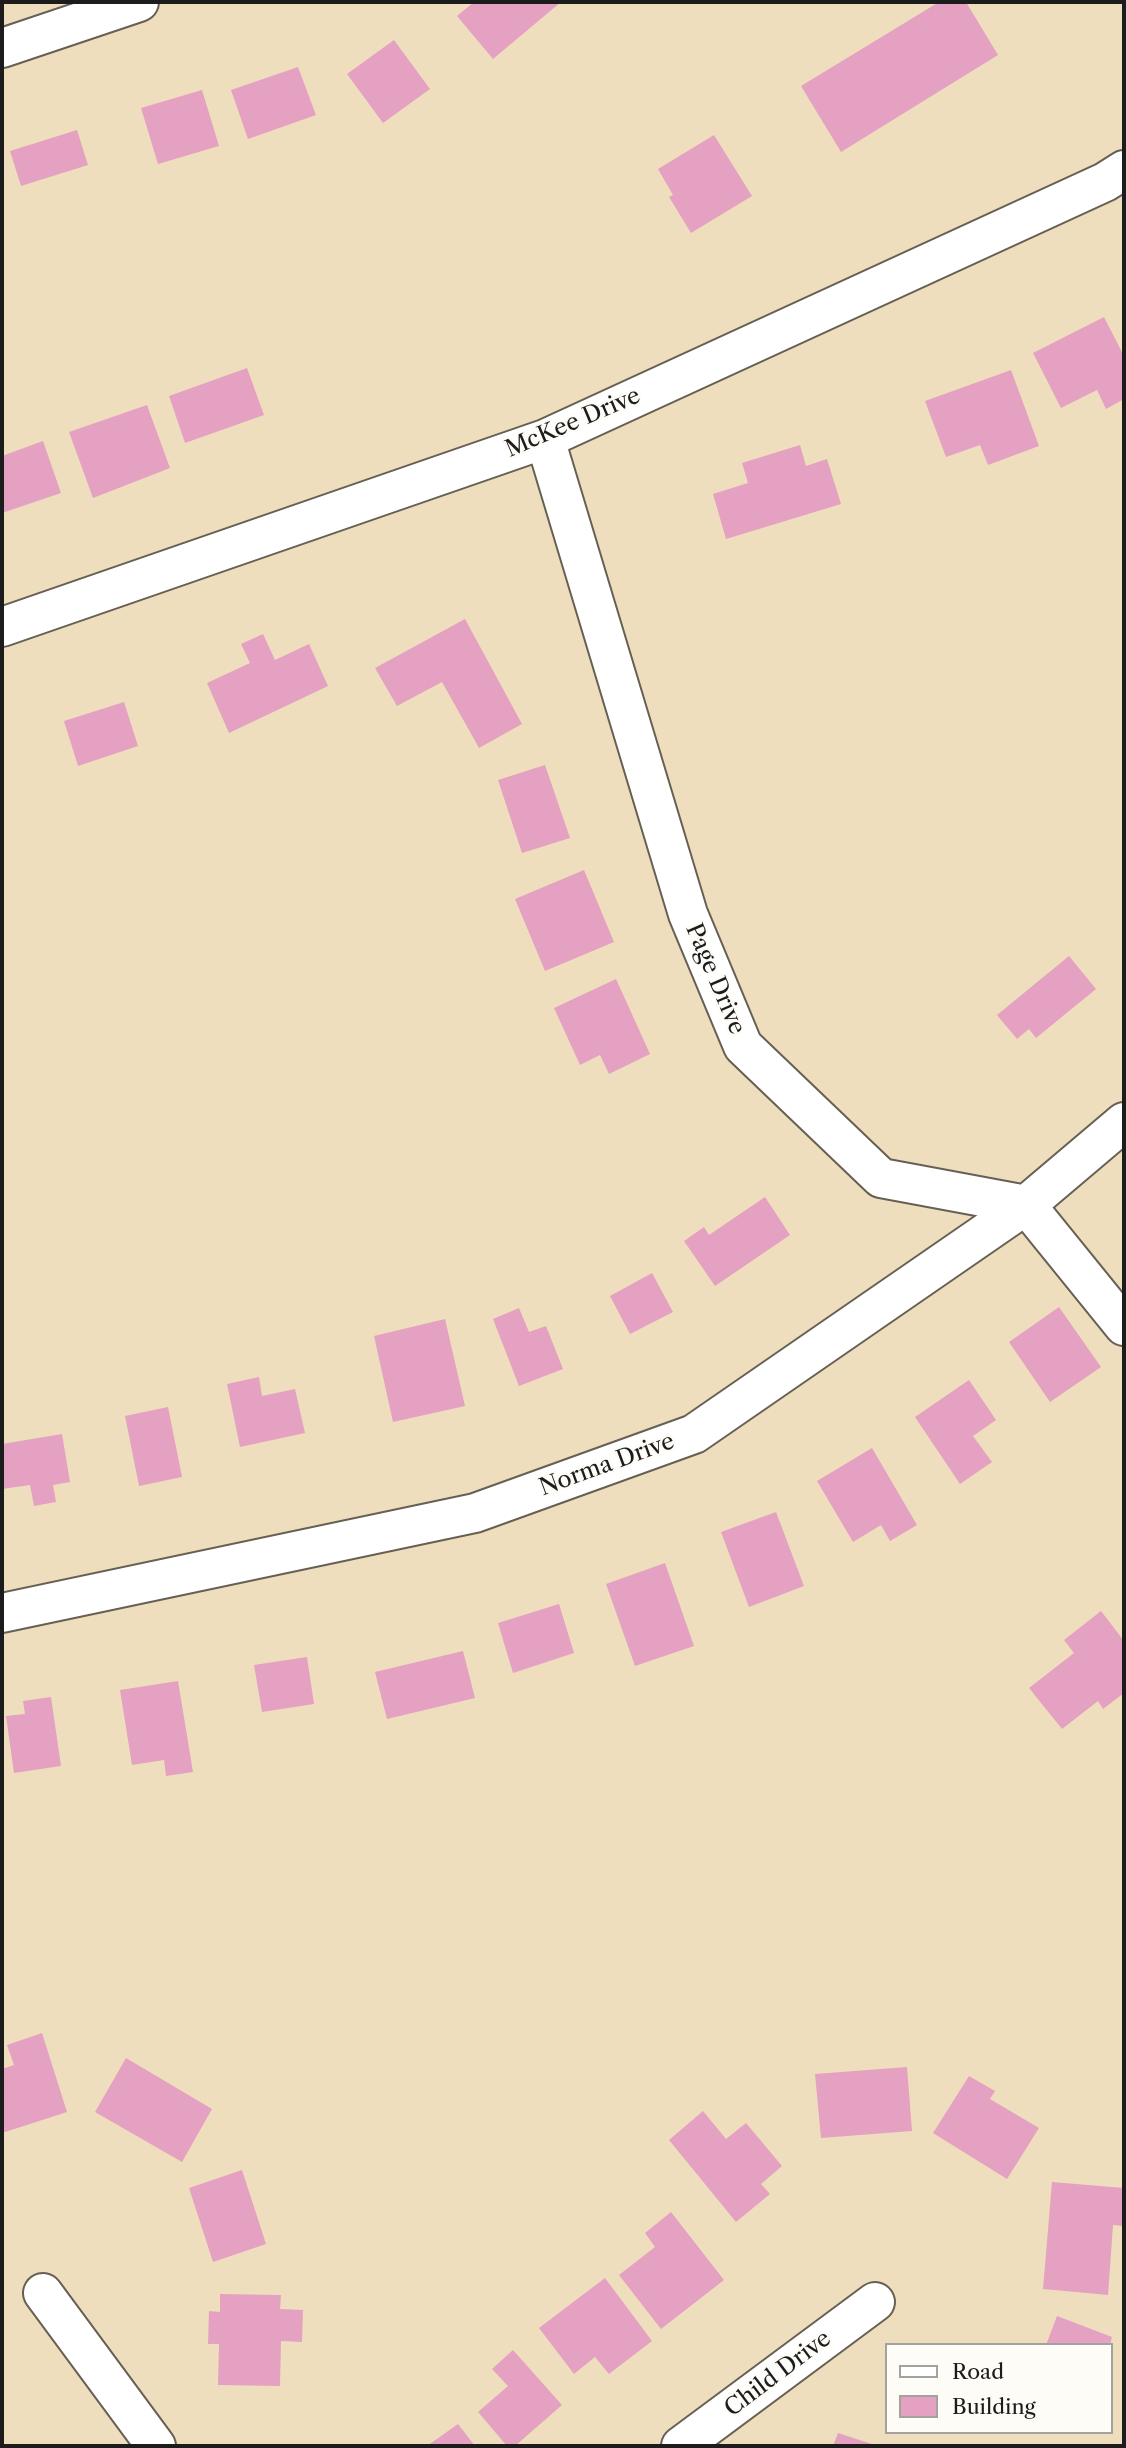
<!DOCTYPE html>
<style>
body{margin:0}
#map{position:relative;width:1126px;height:2448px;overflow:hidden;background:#efdebd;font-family:"Libre Caslon Text",serif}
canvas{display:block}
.frame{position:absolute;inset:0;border:4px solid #1c1c1c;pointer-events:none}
.legend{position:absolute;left:885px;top:2343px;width:228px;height:91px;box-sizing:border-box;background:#fdfcf7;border:2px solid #a3a29f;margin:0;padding:9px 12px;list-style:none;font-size:21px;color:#1c1c1c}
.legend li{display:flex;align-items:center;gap:14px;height:35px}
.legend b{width:35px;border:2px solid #a3a29f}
</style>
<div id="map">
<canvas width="1126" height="2448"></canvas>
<div class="frame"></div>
<ul class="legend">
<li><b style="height:9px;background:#fff"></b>Road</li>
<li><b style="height:19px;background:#e4a1c1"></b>Building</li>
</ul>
</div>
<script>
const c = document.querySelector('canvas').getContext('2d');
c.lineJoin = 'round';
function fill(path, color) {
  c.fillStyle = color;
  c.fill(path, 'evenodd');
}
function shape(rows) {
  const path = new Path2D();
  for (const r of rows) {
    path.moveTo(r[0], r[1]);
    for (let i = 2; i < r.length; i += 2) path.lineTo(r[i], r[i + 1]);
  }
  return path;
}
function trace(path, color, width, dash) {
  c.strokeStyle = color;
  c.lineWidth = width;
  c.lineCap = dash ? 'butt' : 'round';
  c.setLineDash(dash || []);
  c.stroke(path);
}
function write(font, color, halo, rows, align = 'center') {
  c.font = font + ' "Libre Caslon Text",serif';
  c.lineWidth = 5;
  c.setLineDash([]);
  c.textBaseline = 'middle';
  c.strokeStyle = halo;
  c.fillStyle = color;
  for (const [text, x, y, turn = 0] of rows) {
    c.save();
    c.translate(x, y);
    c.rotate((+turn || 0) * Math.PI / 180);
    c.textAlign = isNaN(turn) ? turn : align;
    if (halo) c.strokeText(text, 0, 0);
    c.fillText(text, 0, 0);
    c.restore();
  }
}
const building = shape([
 [474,2,561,2,493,59,457,16],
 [939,2,966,2,998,55,841,152,801,86],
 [394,40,430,89,383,123,347,74],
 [298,67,316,115,248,139,231,90],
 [202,90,219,146,158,164,141,108],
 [77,130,88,165,21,186,10,151],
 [714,135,752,196,691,233,669,197,673,195,658,169],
 [1104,317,1124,356,1124,399,1106,409,1097,390,1061,408,1033,353],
 [247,368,264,415,185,443,169,396],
 [1011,370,1039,446,988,465,980,445,946,457,925,401],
 [147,405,170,468,93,498,69,432],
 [43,441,61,493,2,513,2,456],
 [800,445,806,466,827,459,841,504,726,539,713,494,748,483,742,463],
 [465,619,522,724,479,748,442,682,397,706,375,668],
 [263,634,275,660,309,644,328,686,229,733,207,683,250,663,241,644],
 [124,702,138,746,78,766,64,721],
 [545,765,570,838,522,853,498,780],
 [584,870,614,942,545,971,515,899],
 [1069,956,1096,989,1036,1038,1029,1029,1017,1039,997,1015],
 [616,979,650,1054,609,1074,600,1055,580,1065,554,1008],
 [765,1197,790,1235,715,1286,684,1241,704,1227,709,1235],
 [652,1273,673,1312,630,1334,610,1296],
 [1059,1307,1101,1367,1050,1402,1009,1342],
 [519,1308,529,1332,546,1326,563,1369,519,1386,493,1319],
 [445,1319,465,1406,393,1422,374,1336],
 [259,1377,262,1396,295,1389,305,1433,240,1447,227,1384],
 [969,1380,996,1420,973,1436,992,1462,960,1484,915,1417],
 [168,1407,182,1477,139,1486,125,1416],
 [62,1434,70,1482,53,1485,56,1502,34,1506,30,1485,2,1489,2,1444],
 [872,1448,917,1525,890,1541,881,1525,853,1542,817,1481],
 [776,1512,804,1586,749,1607,721,1532],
 [665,1563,694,1646,635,1666,606,1584],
 [559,1604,574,1653,513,1673,498,1623],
 [1101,1611,1124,1641,1124,1693,1103,1709,1098,1701,1062,1729,1029,1688,1074,1653,1064,1640],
 [463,1651,475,1698,387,1719,375,1672],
 [307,1657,314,1704,262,1712,254,1665],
 [178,1681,193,1772,166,1776,164,1760,132,1765,120,1690],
 [51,1697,61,1766,14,1773,6,1716,25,1714,23,1701],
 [42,2033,67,2112,2,2133,2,2069,14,2065,7,2045],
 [126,2058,212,2109,182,2162,95,2112],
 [907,2067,912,2131,821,2138,815,2074],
 [969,2076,995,2091,990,2099,1039,2128,1007,2179,933,2133],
 [703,2111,726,2139,746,2123,782,2166,761,2184,770,2194,736,2222,669,2140],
 [242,2170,266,2244,213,2262,189,2188],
 [1052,2182,1124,2188,1124,2226,1113,2225,1108,2295,1043,2289],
 [671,2212,724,2280,661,2329,619,2275,655,2247,645,2233],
 [605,2278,652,2341,609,2374,595,2357,574,2374,539,2328],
 [220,2294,281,2295,280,2309,303,2310,302,2342,281,2341,280,2386,218,2385,219,2344,208,2344,209,2311,220,2312],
 [1057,2316,1112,2337,1110,2345,1046,2345],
 [513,2350,562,2405,515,2446,507,2446,478,2412,508,2386,492,2369],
 [458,2424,475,2446,427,2446],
 [838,2433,878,2446,833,2446]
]);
const street = shape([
 [545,439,688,914,743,1046,881,1178,1026,1205,1124,1326],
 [2,627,545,439,1105,182,1124,170],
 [2,1613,475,1513,694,1434,1026,1205,1124,1122],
 [43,2293,156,2446],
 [681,2446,875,2302]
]);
const secondary = shape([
 [2,48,139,2]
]);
const streetNames = [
 ["McKee Drive",573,423,-23],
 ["Page Drive",715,979,67],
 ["Norma Drive",607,1465,-20],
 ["Child Drive",778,2374,-37]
];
fill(building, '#e4a1c1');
trace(street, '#666054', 42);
trace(secondary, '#666054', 42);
trace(street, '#fff', 38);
trace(secondary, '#fff', 38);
write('23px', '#1c1c1c', '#fdfcf7', streetNames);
</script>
